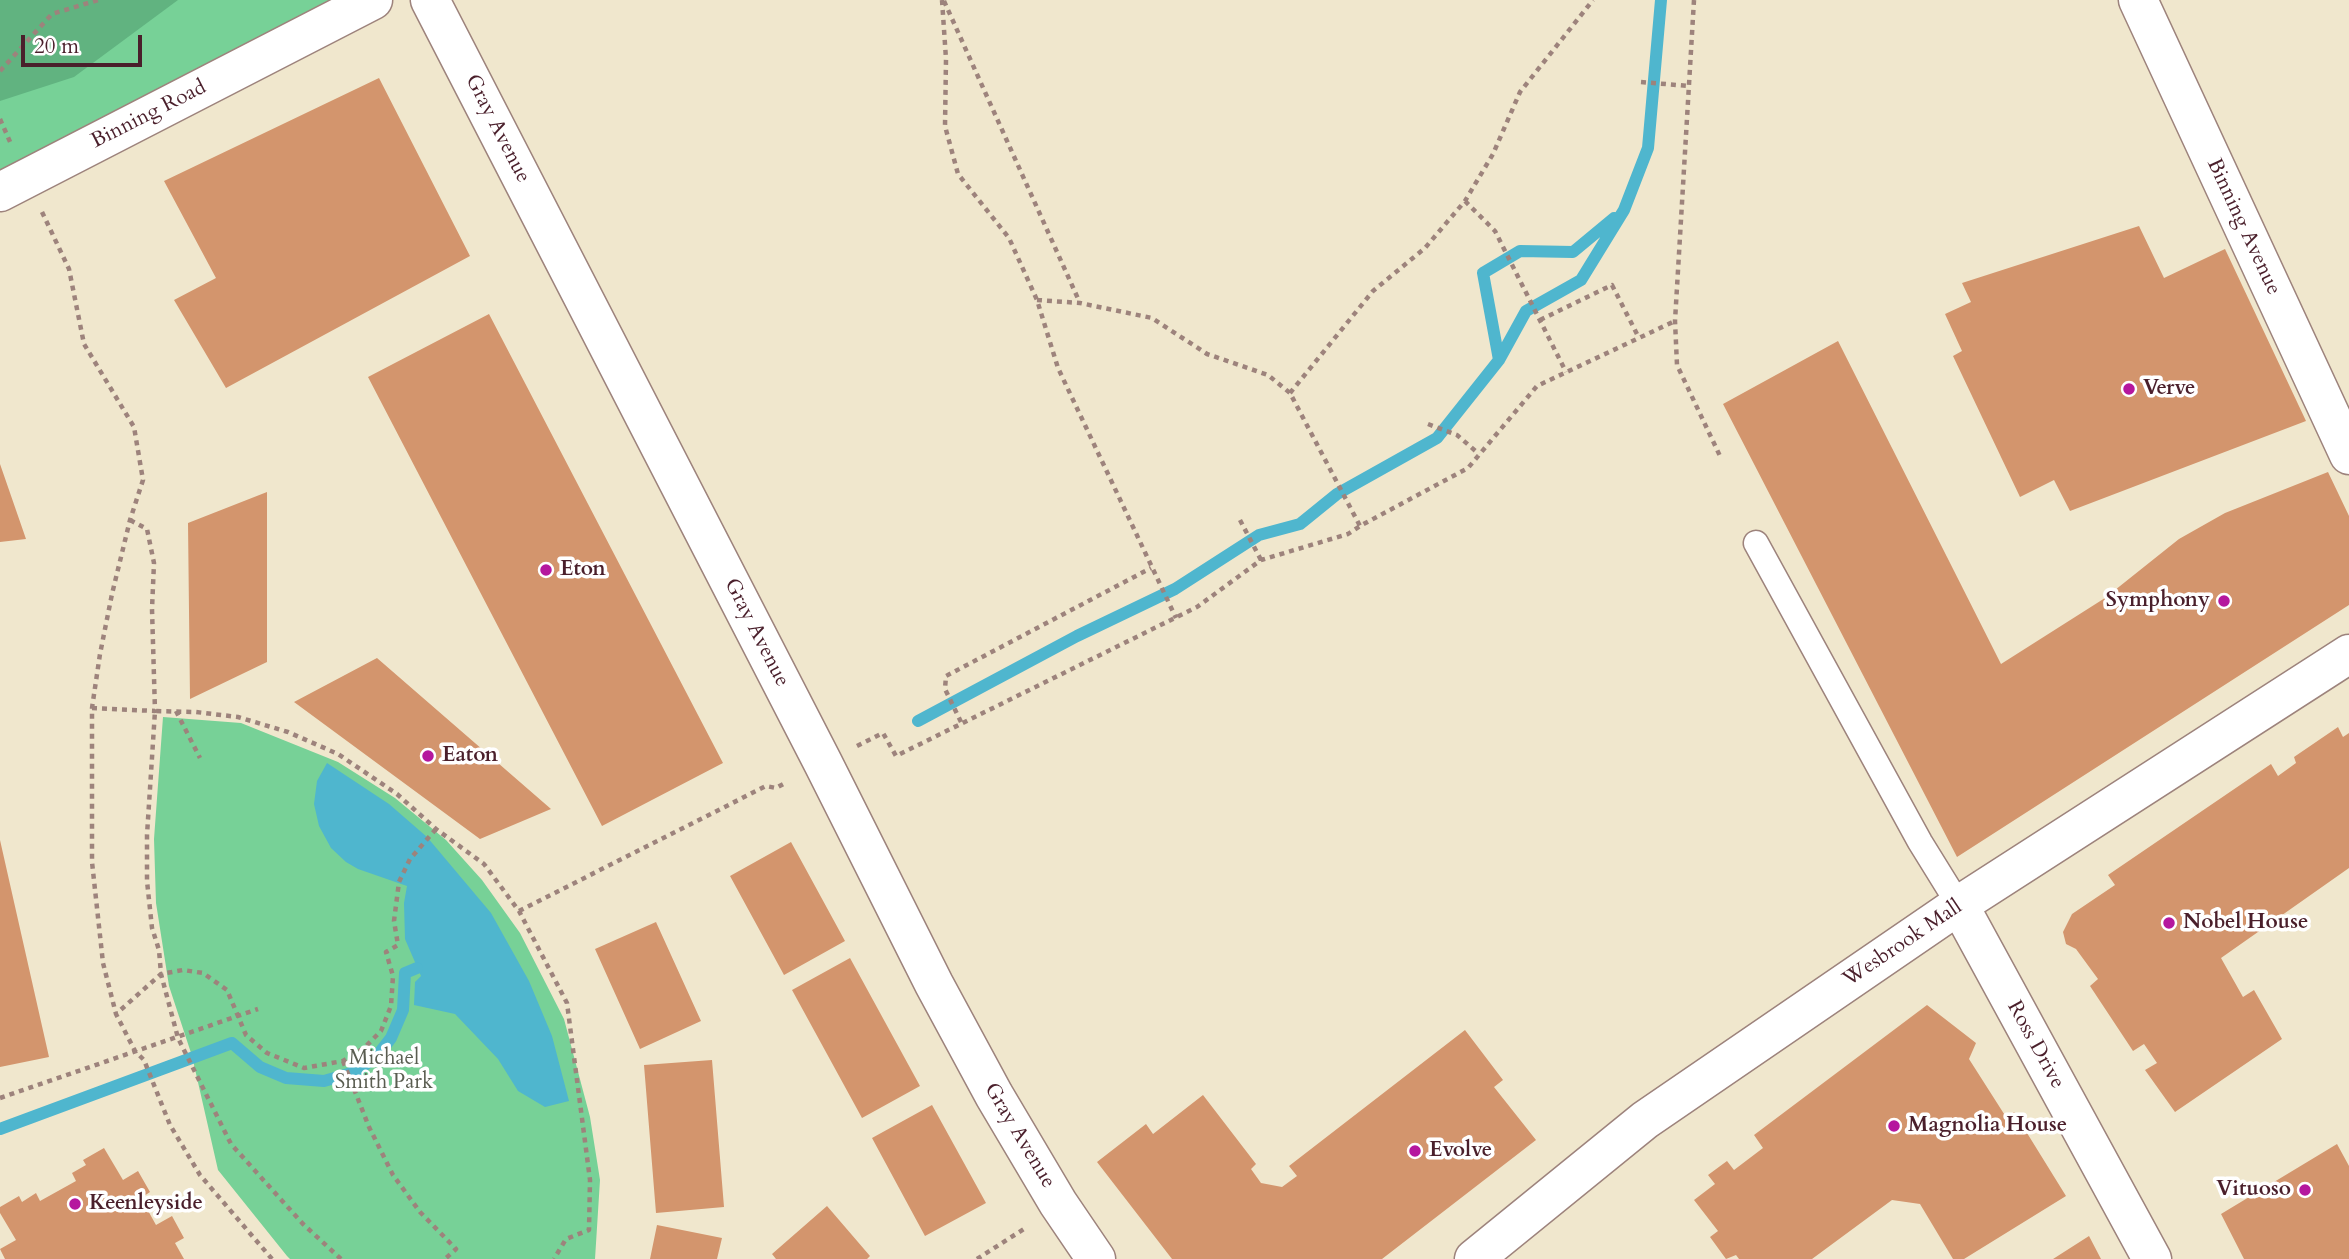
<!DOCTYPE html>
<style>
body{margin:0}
#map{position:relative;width:2349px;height:1259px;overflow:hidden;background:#f0e7cd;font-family:Cardo,serif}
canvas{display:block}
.scale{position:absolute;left:21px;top:35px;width:121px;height:32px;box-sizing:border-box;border:4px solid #4a1f2b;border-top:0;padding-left:9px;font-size:21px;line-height:24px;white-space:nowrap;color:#4a1f2b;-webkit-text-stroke:5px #fff;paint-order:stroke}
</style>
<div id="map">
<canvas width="2349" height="1259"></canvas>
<div class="scale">20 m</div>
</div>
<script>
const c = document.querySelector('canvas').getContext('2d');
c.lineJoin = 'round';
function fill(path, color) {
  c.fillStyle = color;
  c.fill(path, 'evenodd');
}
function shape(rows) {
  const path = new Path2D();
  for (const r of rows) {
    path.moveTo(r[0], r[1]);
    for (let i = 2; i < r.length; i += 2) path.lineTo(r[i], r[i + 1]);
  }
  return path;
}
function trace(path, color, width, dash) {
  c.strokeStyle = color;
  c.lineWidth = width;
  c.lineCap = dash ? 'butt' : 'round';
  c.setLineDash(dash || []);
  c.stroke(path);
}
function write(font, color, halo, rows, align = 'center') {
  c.font = font + ' Cardo,serif';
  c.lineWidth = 7;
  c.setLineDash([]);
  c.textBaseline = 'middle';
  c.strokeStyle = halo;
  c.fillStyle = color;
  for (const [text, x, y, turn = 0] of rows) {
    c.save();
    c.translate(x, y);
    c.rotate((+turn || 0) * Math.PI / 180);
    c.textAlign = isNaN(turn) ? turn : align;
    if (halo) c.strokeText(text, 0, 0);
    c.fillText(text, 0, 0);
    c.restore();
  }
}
const green = shape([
 [0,0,345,0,0,170],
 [163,717,241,723,338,762,395,798,446,840,482,880,520,933,564,1019,590,1117,600,1180,595,1259,290,1259,287,1256,218,1170,192,1056,169,986,156,903,154,839]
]);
const forest = shape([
 [0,0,178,0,74,77,0,101]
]);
const water = shape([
 [327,763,389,804,427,837,491,913,529,981,552,1036,569,1101,545,1107,518,1091,498,1059,455,1014,414,1005,415,982,421,976,405,939,404,903,407,886,358,869,346,862,331,848,319,826,314,804,317,781]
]);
const stream = shape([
 [1499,360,1483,273,1520,251,1573,252,1614,218],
 [918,721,1077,636,1175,589,1259,535,1300,524,1337,494,1437,438,1499,360,1526,311,1581,280,1624,210,1648,148,1661,0],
 [0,1129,232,1043,260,1067,286,1078,324,1081,345,1075,358,1070,377,1056,391,1038,403,1010,405,973,417,968]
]);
const building = shape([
 [379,78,470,256,226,388,174,300,216,278,164,181],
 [2139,226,2164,278,2225,249,2306,421,2070,511,2054,480,2020,497,1953,356,1962,351,1945,314,1971,302,1962,283],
 [489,314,723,763,602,826,368,377],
 [1838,341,2001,664,2105,598,2179,539,2225,513,2328,472,2349,516,2349,605,1957,857,1723,404],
 [0,464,26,539,0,542],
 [267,492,267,662,190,699,188,523],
 [377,658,551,809,480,839,294,702],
 [2338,727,2343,737,2349,733,2349,868,2221,958,2243,997,2254,990,2282,1039,2175,1112,2145,1070,2157,1063,2144,1044,2133,1051,2090,986,2098,979,2076,949,2066,944,2063,932,2072,914,2115,885,2108,875,2271,764,2278,776,2296,763,2294,757],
 [0,840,49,1057,0,1067],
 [791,842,845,941,784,975,730,876],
 [656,922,701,1021,640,1049,595,949],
 [850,958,920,1086,862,1118,792,990],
 [1927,1005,1976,1043,1969,1059,2006,1117,2014,1112,2066,1196,1964,1259,1953,1259,1920,1204,1892,1200,1812,1259,1739,1259,1736,1255,1726,1259,1710,1237,1718,1231,1694,1200,1715,1184,1708,1175,1727,1161,1734,1170,1763,1148,1754,1135],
 [1465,1030,1503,1080,1494,1087,1536,1140,1382,1259,1172,1259,1097,1162,1146,1124,1153,1134,1203,1095,1256,1164,1251,1169,1261,1183,1282,1187,1297,1176,1289,1166],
 [712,1060,724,1207,656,1213,644,1065],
 [932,1105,986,1203,925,1236,872,1138],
 [2337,1144,2349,1166,2349,1259,2244,1259,2221,1214],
 [104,1148,123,1180,138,1171,150,1192,141,1198,156,1225,172,1216,184,1238,175,1243,184,1259,5,1259,0,1249,16,1240,0,1213,0,1207,19,1196,22,1202,36,1193,40,1201,76,1181,72,1173,86,1165,83,1160],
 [827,1206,870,1256,867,1259,776,1259,772,1254],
 [657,1225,722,1238,717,1259,650,1259],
 [2089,1236,2101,1259,2053,1259]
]);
const path = shape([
 [942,0,946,59,945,126,958,174,1009,238,1037,300,1058,368,1176,618],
 [1694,0,1675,321,1677,365,1720,456],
 [944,1,1080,303],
 [0,71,52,14,98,0],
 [1641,82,1689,86],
 [0,119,11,144],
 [1465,201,1495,231,1566,372],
 [42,212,69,269,84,344,134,427,143,480,130,520,112,594,100,654,92,708,92,862,103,963,116,1014],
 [1037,300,1080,303,1152,318,1207,354,1268,375,1290,393,1360,526],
 [1540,320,1612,285,1639,338],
 [1290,393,1373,291,1425,248,1465,201,1493,154,1520,92,1593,0],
 [1428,424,1457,435,1479,454],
 [1240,520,1261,560],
 [92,708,155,711,152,609,154,563,147,529,130,520],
 [176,711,200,758],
 [961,722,945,689,946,676,1151,568],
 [857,746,883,733,896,756,1197,607,1261,560,1348,534,1360,526,1468,468,1537,386,1675,321],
 [519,911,766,786,776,788,787,782],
 [343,1061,369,1127,393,1175,420,1212,456,1249,445,1259],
 [0,1098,258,1009],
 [272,1259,200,1175,170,1125,144,1060,135,1051,116,1014,161,974,183,970,203,973,227,990,246,1035,267,1053,304,1068,343,1061,364,1048,381,1031,391,1006,393,976,386,952,398,945,394,921,399,882,410,859,436,829],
 [341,1259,303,1224,231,1144,178,1038,161,974,159,950,152,928,147,881,147,835,155,711,196,712,238,717,288,732,338,754,397,794,436,829,484,864,519,911,567,1003,590,1180,589,1230,566,1239,554,1259],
 [977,1259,1027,1227]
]);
const lane = shape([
 [1756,543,1920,842,1959,905]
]);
const street = shape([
 [430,0,823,763,934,984,994,1095,1058,1203,1096,1259],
 [2138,0,2349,455],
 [0,192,373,0],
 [1959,905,2152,1259]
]);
const secondary = shape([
 [1474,1259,1645,1120,1959,905,2349,654]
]);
const markers = [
 [2129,389,7,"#b5179e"],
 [546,570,7,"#b5179e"],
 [2224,601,7,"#b5179e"],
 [428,756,7,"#b5179e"],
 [2169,923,7,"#b5179e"],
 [1894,1126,7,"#b5179e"],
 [1415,1151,7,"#b5179e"],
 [2305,1190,7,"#b5179e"],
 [75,1204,7,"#b5179e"]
];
const streetNames = [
 ["Binning Road",149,115,-27],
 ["Gray Avenue",497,129,63],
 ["Binning Avenue",2243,227,65],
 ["Gray Avenue",756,633,63],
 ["Wesbrook Mall",1903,944,-34],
 ["Ross Drive",2035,1045,61],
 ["Gray Avenue",1019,1136,59]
];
const poiNames = [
 ["Verve",2143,389],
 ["Eton",560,570],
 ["Symphony",2210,601,"right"],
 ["Eaton",442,756],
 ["Nobel House",2183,923],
 ["Magnolia House",1908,1126],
 ["Evolve",1429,1151],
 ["Vituoso",2291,1190,"right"],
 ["Keenleyside",89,1204]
];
const parkNames = [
 ["Michael",384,1059],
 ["Smith Park",384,1083]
];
fill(green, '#77d197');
fill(forest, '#61b380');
fill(water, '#4fb6ce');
trace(stream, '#4fb6ce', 12);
fill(building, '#d3956d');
trace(lane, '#9d837c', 27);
trace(street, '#9d837c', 41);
trace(secondary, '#9d837c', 41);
trace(path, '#9d837c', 4.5, [5, 5]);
trace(lane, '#fff', 24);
trace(street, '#fff', 38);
trace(secondary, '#fff', 38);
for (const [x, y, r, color] of markers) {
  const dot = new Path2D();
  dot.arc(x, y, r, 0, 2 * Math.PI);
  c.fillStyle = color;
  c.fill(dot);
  trace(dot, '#fff', 2.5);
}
write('21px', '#4a1f2b', '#fff', streetNames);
write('bold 21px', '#4a1f2b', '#fff', poiNames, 'left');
write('21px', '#5a5d51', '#fff', parkNames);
</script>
